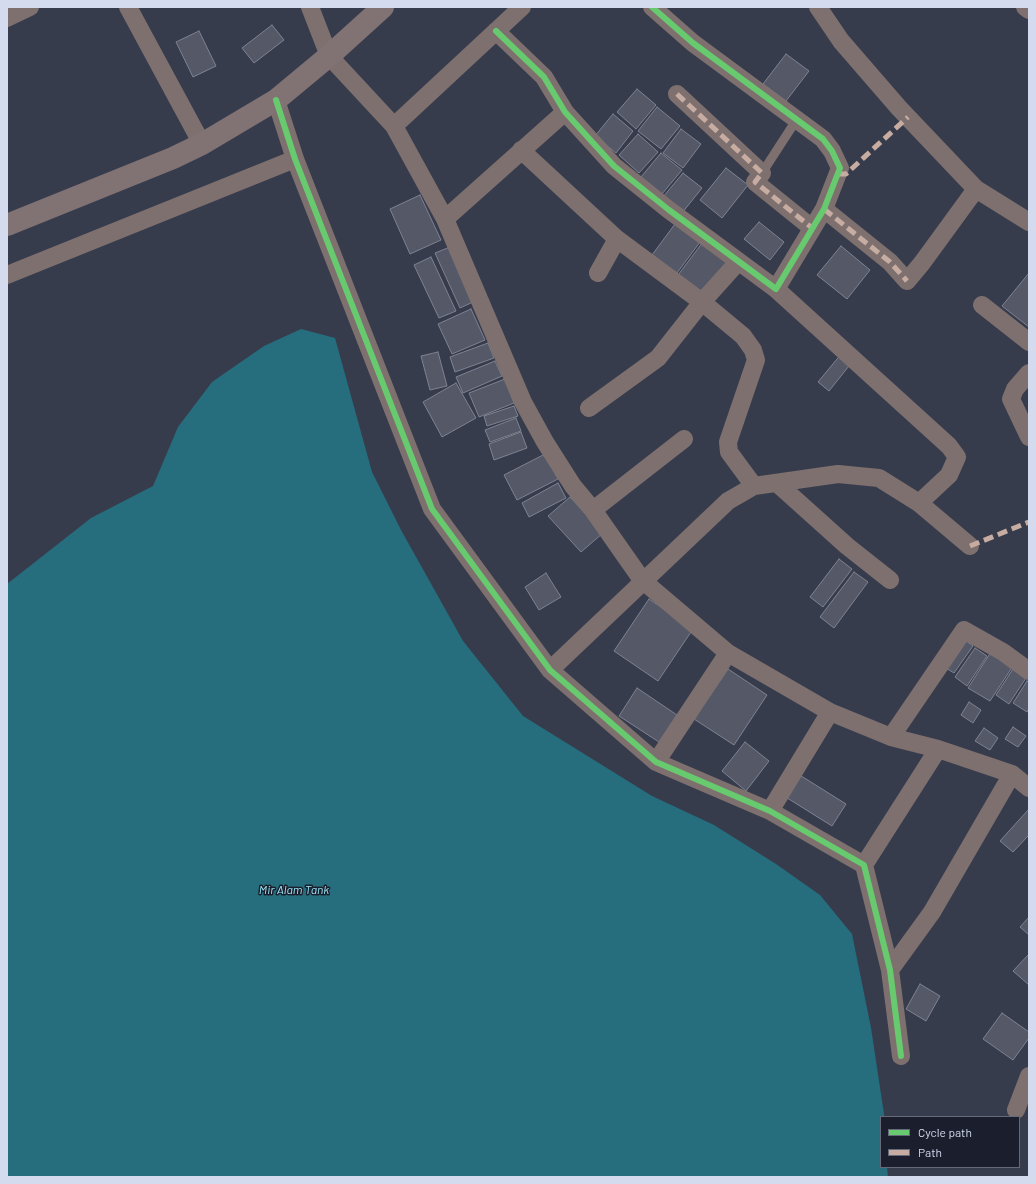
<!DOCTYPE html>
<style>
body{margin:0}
#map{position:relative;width:1036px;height:1184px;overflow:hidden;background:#373c4d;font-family:Barlow,sans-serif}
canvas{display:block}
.frame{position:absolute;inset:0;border:8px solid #d5dbef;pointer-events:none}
.legend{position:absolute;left:880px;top:1116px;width:140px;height:52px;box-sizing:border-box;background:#1b1f2d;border:1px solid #656a7b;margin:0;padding:5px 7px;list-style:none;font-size:12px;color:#d5dbef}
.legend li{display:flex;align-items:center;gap:8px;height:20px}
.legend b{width:20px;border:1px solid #656a7b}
</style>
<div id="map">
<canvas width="1036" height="1184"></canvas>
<div class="frame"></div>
<ul class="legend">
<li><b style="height:5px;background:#67ca6e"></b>Cycle path</li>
<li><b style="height:5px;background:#c7aca2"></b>Path</li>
</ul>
</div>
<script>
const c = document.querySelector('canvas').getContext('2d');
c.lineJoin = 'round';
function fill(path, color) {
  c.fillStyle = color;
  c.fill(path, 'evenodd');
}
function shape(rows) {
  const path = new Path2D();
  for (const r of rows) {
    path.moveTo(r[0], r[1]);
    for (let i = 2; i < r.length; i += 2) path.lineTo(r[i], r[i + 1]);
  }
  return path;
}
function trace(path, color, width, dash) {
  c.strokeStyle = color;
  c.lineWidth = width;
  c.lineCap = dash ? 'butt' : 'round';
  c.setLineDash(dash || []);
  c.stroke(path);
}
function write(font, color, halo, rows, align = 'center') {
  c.font = font + ' Barlow,sans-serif';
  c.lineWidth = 3;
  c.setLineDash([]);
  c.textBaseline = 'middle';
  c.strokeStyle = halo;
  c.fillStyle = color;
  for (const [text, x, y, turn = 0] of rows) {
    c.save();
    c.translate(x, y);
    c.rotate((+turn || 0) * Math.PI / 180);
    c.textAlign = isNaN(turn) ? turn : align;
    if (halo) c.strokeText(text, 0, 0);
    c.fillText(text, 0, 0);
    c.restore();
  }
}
const water = shape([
 [301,329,335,338,372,472,401,530,463,641,523,716,652,796,714,825,776,864,820,895,852,934,871,1028,884,1114,884,1117,881,1117,881,1167,887,1167,888,1177,7,1177,7,584,91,518,153,486,178,427,212,382,264,346]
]);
const building = shape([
 [272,25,284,40,254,63,242,48,272,25],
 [199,31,216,66,193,77,176,42,199,31],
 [786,54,809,71,786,101,763,84,786,54],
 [637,89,656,105,636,129,617,112,637,89],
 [657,107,680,126,661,149,638,131,657,107],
 [613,114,633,131,616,153,595,136,613,114],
 [681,129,701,144,683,168,663,153,681,129],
 [638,134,658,152,639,173,619,155,638,134],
 [661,153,682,170,662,194,641,177,661,153],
 [726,168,748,185,722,218,700,200,726,168],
 [683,173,702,188,682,213,663,197,683,173],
 [420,195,441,240,410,254,390,209,420,195],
 [678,220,703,238,677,273,652,255,678,220],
 [759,222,784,242,770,260,744,239,759,222],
 [703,242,729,262,704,295,678,275,703,242],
 [841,246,870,270,847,299,817,275,841,246],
 [450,247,473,302,460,308,435,253,450,247],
 [431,257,456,311,439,318,414,265,431,257],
 [1029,273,1029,327,1002,306,1029,273],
 [471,309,485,340,452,354,438,324,471,309],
 [488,343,494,358,455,372,450,357,488,343],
 [438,352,447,386,430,390,421,356,438,352],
 [842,353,853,361,829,391,818,382,842,353],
 [495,361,502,376,463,393,456,377,495,361],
 [505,379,514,403,479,417,469,393,505,379],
 [456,383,476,418,442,437,423,402,456,383],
 [514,406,518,416,487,426,484,416,514,406],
 [516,418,521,431,490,442,485,430,516,418],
 [521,432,527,448,494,460,489,444,521,432],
 [545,454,558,479,517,500,504,475,545,454],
 [558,483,566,498,529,517,522,503,558,483],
 [570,497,603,533,581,552,548,516,570,497],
 [839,559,852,569,823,607,810,597,839,559],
 [854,572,868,582,834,628,820,617,854,572],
 [546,573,561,597,539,610,525,587,546,573],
 [649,599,693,629,658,681,614,651,649,599],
 [961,637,973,646,954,673,941,665,961,637],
 [975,648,987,656,967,686,955,677,975,648],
 [991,652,1013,666,990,701,968,688,991,652],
 [728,669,767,695,734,745,694,719,728,669],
 [1013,669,1026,678,1009,704,996,695,1013,669],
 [1027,681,1029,682,1029,708,1027,712,1013,703,1027,681],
 [637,688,677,715,659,742,619,716,637,688],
 [969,702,981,710,973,723,961,715,969,702],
 [1013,727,1026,736,1018,747,1005,739,1013,727],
 [984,728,998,738,990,750,975,741,984,728],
 [745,742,769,761,746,791,722,771,745,742],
 [798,774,846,804,832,826,784,796,798,774],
 [1029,809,1029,835,1013,852,1000,841,1029,809],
 [1029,917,1029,935,1020,927,1029,917],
 [1029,954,1029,985,1013,971,1029,954],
 [920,984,940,996,926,1021,906,1009,920,984],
 [1002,1013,1029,1032,1029,1038,1013,1060,983,1039,1002,1013]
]);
const lane = shape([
 [762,173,797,119]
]);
const street = shape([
 [128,7,202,144],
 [310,7,329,56,394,126,445,219,523,402,545,442,573,486,593,510,642,580,728,653,830,712,891,737,938,749,1012,774,1029,788],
 [818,7,841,41,899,108,976,189,1029,222],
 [1025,7,1029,10],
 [7,18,30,7],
 [496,31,544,77,565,112,614,166,669,210,776,289,824,209,840,168,832,151,823,139,693,43,652,7],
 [677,94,762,173,755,182,812,228],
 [276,100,295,159,432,509,550,670,656,762,770,811,864,865,890,970,901,1056],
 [394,126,522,7],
 [521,150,617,239],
 [824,209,890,262,907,281,922,263,976,189],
 [445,219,565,112],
 [598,273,617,239,702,302,743,336,753,350,756,360,728,442,729,452,754,486],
 [7,275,295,159],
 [776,289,949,446,957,457,949,475,919,503],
 [982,305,1029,342],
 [1029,373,1015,389,1011,399,1029,437],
 [589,408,658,358,702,302,738,262],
 [778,484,847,546,890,580],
 [593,510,684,439],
 [550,670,728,501,754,486,838,474,879,478,919,503,970,546],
 [891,737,964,630,1003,652,1029,671],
 [656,762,728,653],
 [770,811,830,712],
 [864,865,938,749],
 [890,970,932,912,1012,774],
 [1016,1110,1029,1076]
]);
const secondary = shape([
 [7,225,173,158,202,144,276,100,329,56,383,7]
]);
const quiet = shape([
 [677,94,762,173,755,182,812,228],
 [838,174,846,174,908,117],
 [824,209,890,262,907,281],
 [970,546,1029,522]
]);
const cycleway = shape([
 [496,31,544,77,565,112,614,166,669,210,776,289,824,209,840,168,832,151,823,139,693,43,652,7],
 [276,100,295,159,432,509,550,670,656,762,770,811,864,865,890,970,901,1056]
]);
const waterNames = [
 ["Mir Alam Tank",294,890]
];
fill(water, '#266e7d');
fill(building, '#555967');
trace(building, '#7e8291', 1);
trace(lane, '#7e706f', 9);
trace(street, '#7e706f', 18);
trace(secondary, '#817273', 22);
trace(quiet, '#c7aca2', 5, [10, 5]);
trace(cycleway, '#67ca6e', 6);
write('italic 12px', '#9ce6f6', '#1b1f2d', waterNames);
</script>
